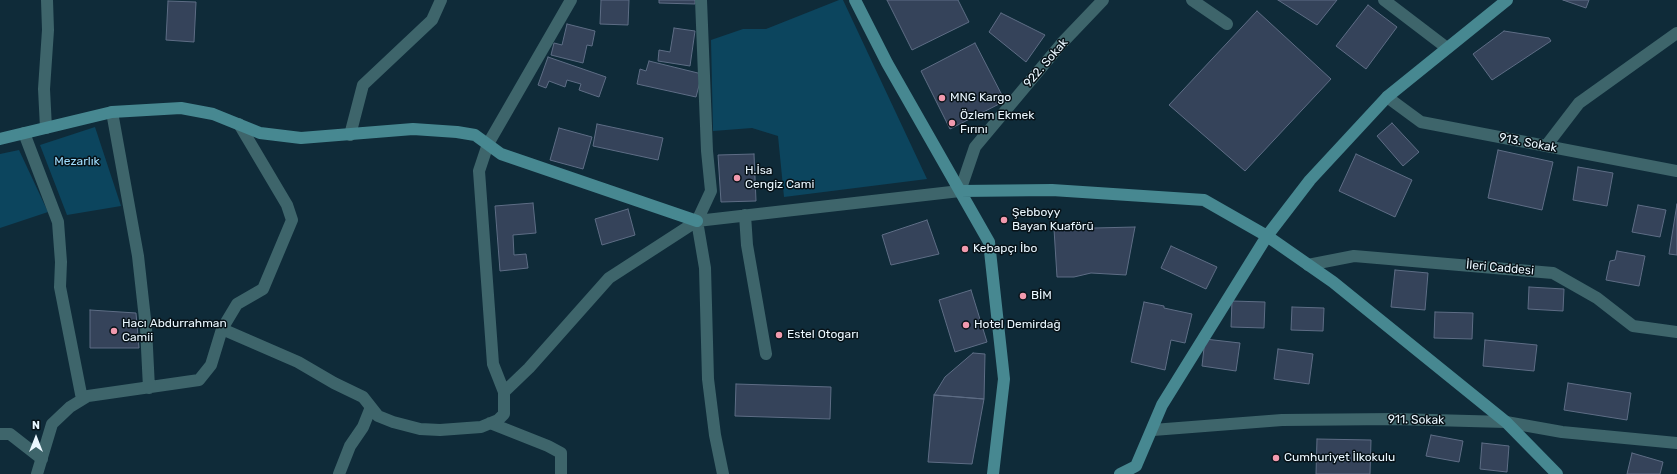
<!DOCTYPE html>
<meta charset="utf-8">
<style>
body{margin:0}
#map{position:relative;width:1677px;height:474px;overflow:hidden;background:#0f2b39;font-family:Rubik,sans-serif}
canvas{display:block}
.north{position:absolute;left:16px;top:418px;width:40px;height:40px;-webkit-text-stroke:3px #071218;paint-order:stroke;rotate:0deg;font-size:11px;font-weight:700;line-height:16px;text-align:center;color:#eaf7ff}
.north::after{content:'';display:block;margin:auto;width:14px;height:18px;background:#eaf7ff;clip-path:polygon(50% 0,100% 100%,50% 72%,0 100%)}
</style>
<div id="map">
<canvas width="1677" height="474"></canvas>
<div class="north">N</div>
</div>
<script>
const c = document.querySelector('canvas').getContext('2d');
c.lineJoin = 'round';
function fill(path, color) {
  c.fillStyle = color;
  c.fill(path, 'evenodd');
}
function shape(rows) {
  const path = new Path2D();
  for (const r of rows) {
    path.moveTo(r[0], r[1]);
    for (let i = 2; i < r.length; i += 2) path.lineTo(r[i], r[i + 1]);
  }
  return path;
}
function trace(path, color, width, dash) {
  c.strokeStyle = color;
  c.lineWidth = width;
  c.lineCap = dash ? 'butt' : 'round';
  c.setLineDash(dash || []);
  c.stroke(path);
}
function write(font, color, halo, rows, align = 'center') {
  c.font = font + ' Rubik,sans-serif';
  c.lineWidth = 3;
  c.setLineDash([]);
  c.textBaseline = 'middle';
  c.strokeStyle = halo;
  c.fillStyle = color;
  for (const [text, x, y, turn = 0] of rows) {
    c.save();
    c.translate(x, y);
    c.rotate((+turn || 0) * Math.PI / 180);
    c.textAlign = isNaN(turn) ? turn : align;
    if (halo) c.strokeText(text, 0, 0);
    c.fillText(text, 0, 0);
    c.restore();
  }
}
const green = shape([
 [839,0,843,0,927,179,784,197,778,136,752,128,713,131,711,40,743,29,766,29],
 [95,127,121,206,67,215,40,145],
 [19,150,48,212,0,228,0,154]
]);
const building = shape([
 [601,0,629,0,628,25,600,24,601,0],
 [659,0,695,0,695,4,659,3,659,0],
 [887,0,958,0,969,22,912,50,887,0],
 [1278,0,1337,0,1317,25,1278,0],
 [1563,0,1589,0,1586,8,1563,0],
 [168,1,196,2,194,42,166,40,168,1],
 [1368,5,1397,27,1366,69,1336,46,1368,5],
 [1257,11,1331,79,1245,171,1169,105,1257,11],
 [1001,13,1045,35,1026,62,989,32,1001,13],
 [567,24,595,31,592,46,587,45,583,63,551,55,554,43,562,45,567,24],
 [674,28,695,31,690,66,658,61,659,50,670,52,674,28],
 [1504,31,1549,38,1551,41,1492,80,1473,54,1504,31],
 [975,43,1005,101,950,129,921,71,975,43],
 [548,57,606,77,599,97,579,90,581,84,567,80,565,87,549,81,546,88,538,85,548,57],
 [649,61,702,74,696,97,637,84,640,69,646,71,649,61],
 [1392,123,1419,152,1403,166,1377,136,1392,123],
 [597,124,663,138,658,160,593,146,597,124],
 [559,128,592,137,583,169,550,160,559,128],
 [1498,150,1553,162,1542,210,1488,198,1498,150],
 [754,154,756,201,721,202,718,155,754,154],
 [1356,154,1412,180,1395,217,1339,191,1356,154],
 [1578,167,1613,173,1607,206,1573,200,1578,167],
 [533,203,536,233,513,235,514,255,526,254,528,268,500,271,495,206,533,203],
 [1677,204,1677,255,1669,254,1677,204],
 [1638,205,1666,210,1660,237,1632,232,1638,205],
 [628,209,635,235,602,245,595,219,628,209],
 [927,220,939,254,891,265,882,235,927,220],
 [1135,227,1126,275,1091,273,1074,277,1057,277,1054,229,1135,227],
 [1171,246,1217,267,1206,289,1161,268,1171,246],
 [1617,251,1645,256,1639,286,1606,280,1610,261,1615,260,1617,251],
 [1395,270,1428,273,1425,310,1391,307,1395,270],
 [1529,287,1564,289,1563,311,1528,309,1529,287],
 [971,290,987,342,955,352,939,300,971,290],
 [1232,301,1265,302,1264,328,1231,327,1232,301],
 [1144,302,1164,306,1164,308,1192,314,1185,343,1171,340,1165,370,1131,362,1144,302],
 [1292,307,1324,308,1323,331,1291,330,1292,307],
 [90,310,136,313,139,348,90,348,90,310],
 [1435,312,1473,313,1472,339,1434,338,1435,312],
 [1205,339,1240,343,1236,371,1202,366,1205,339],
 [1485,340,1537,345,1534,371,1483,366,1485,340],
 [1278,349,1313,354,1309,384,1274,379,1278,349],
 [973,353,985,354,984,399,934,395,945,377,973,353],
 [1568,383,1631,393,1627,420,1564,410,1568,383],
 [736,384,831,387,830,419,735,416,736,384],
 [934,395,984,399,972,464,928,462,934,395],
 [1431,435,1463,441,1459,462,1426,456,1431,435],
 [1317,439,1371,440,1370,474,1316,474,1317,439],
 [1482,443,1509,446,1507,472,1480,469,1482,443],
 [1632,453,1663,462,1660,474,1627,474,1632,453]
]);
const street = shape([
 [701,0,707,151,711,191,697,221,705,268,708,379,715,435,723,474],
 [1192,0,1227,24],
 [1384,0,1447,48],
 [1387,97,1421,122,1677,171],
 [112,112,138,256,146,328,149,388],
 [46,128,44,89,48,30,47,0],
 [24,133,58,222,61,262,60,287,82,399],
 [350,135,363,85,432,20,441,0],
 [1546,146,1579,103,1677,33],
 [745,215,747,245,766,354],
 [1308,265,1354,256,1553,273,1597,298,1633,326,1677,332],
 [222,329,298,362,334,383,363,397,378,416,393,422,420,429,440,430,481,427,498,420,504,414,504,392,493,364,479,171,488,144,571,0],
 [504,392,529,368,609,278,697,221,960,191,975,147,1062,43,1103,0],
 [490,423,548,446,561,453,561,474],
 [1153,430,1282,420,1395,419,1506,422,1562,432,1677,443],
 [0,434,10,434,42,459],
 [37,474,52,424,70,407,88,396,199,380,211,365,222,329,237,304,263,289,292,220,287,205,239,124],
 [339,474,350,446,363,427,371,407]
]);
const secondary = shape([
 [855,0,887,63,989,242,1004,379,993,474],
 [0,139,112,112,181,108,213,114,260,133,301,138,413,129,457,132,475,135,501,154,697,221],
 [960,191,1052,190,1204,200,1267,236,1333,282,1506,422,1557,474],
 [1120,474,1136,466,1162,405,1267,236,1310,180,1387,97,1507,0]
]);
const markers = [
 [942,98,4,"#f29aae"],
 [952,123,4,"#f29aae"],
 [737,178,4,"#f29aae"],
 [1004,220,4,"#f29aae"],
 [965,249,4,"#f29aae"],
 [1023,296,4,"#f29aae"],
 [966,325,4,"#f29aae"],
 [114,331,4,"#f29aae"],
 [779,335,4,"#f29aae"],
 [1276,458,4,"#f29aae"]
];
const streetNames = [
 ["922. Sokak",1046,63,-49],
 ["913. Sokak",1528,143,11],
 ["İleri Caddesi",1500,268,5],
 ["911. Sokak",1416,420,1]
];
const poiNames = [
 ["MNG Kargo",950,98],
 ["Özlem Ekmek",960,116],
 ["Fırını",960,130],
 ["H.İsa",745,171],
 ["Cengiz Cami",745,185],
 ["Şebboyy",1012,213],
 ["Bayan Kuaförü",1012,227],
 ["Kebapçı İbo",973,249],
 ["BİM",1031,296],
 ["Hacı Abdurrahman",122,324],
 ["Camii",122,338],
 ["Hotel Demirdağ",974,325],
 ["Estel Otogarı",787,335],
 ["Cumhuriyet İlkokulu",1284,458]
];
const parkNames = [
 ["Mezarlık",77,162]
];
fill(green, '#0c455e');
fill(building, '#35435a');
trace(building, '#5e6d85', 1);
trace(street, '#3e656b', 12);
trace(secondary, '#478891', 12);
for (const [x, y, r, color] of markers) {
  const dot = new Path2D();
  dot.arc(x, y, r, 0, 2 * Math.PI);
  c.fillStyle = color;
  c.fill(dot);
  trace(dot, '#071218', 1.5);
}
write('12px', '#eaf7ff', '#071218', streetNames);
write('12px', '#eaf7ff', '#071218', poiNames, 'left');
write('12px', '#a0ddfe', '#071218', parkNames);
</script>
